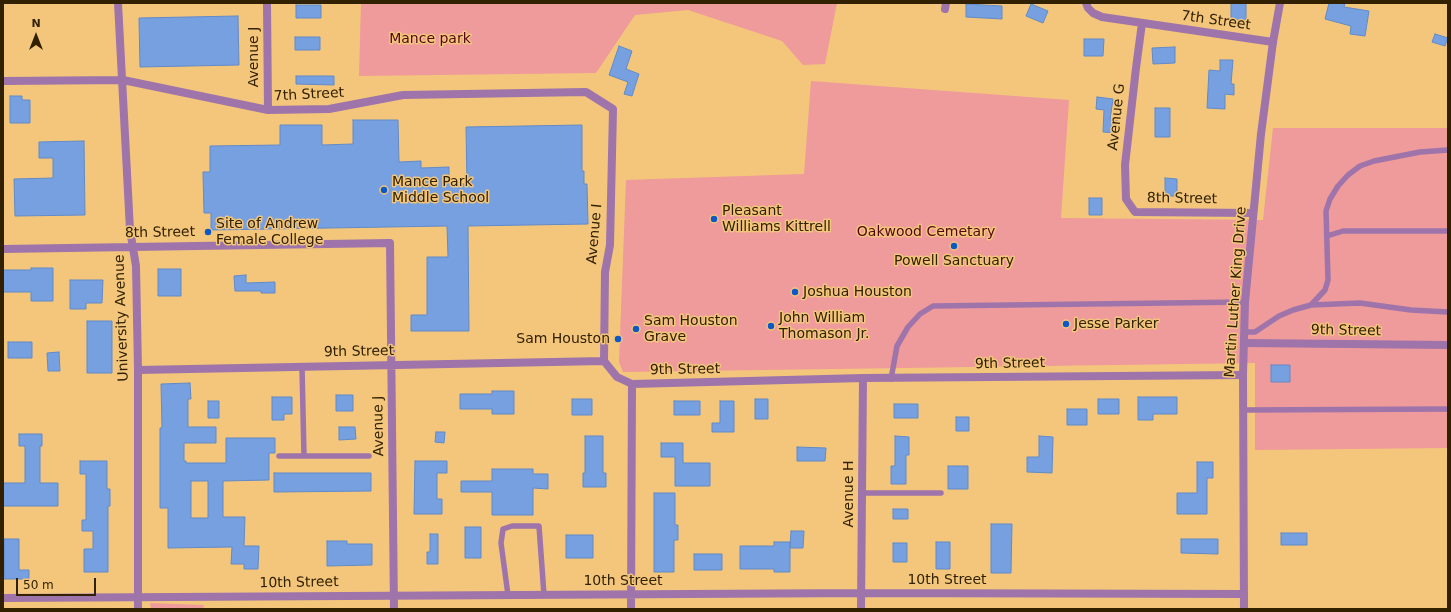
<!DOCTYPE html>
<style>
body{margin:0}
#map{position:relative;width:1451px;height:612px;overflow:hidden;background:#f3c67c;font-family:"DejaVu Sans",sans-serif}
canvas{display:block}
.frame{position:absolute;inset:0;border:4px solid #322101;pointer-events:none}
.north{position:absolute;left:16px;top:16px;width:40px;height:40px;-webkit-text-stroke:3px #f3c67c;paint-order:stroke;rotate:0deg;font-size:11px;font-weight:700;line-height:16px;text-align:center;color:#322101}
.north::after{content:'';display:block;margin:auto;width:14px;height:18px;background:#322101;clip-path:polygon(50% 0,100% 100%,50% 72%,0 100%)}
.scale{position:absolute;left:16px;top:578px;width:80px;height:18px;box-sizing:border-box;border:2px solid #322101;border-top:0;padding-left:5px;font-size:12px;line-height:14px;white-space:nowrap;color:#322101;-webkit-text-stroke:3px #f3c67c;paint-order:stroke}
</style>
<div id="map">
<canvas width="1451" height="612"></canvas>
<div class="frame"></div>
<div class="north">N</div>
<div class="scale">50 m</div>
</div>
<script>
const c = document.querySelector('canvas').getContext('2d');
c.lineJoin = 'round';
function fill(path, color) {
  c.fillStyle = color;
  c.fill(path, 'evenodd');
}
function shape(rows) {
  const path = new Path2D();
  for (const r of rows) {
    path.moveTo(r[0], r[1]);
    for (let i = 2; i < r.length; i += 2) path.lineTo(r[i], r[i + 1]);
  }
  return path;
}
function trace(path, color, width, dash) {
  c.strokeStyle = color;
  c.lineWidth = width;
  c.lineCap = dash ? 'butt' : 'round';
  c.setLineDash(dash || []);
  c.stroke(path);
}
function write(font, color, halo, rows, align = 'center') {
  c.font = font + ' "DejaVu Sans",sans-serif';
  c.lineWidth = 3;
  c.setLineDash([]);
  c.textBaseline = 'middle';
  c.strokeStyle = halo;
  c.fillStyle = color;
  for (const [text, x, y, turn = 0] of rows) {
    c.save();
    c.translate(x, y);
    c.rotate((+turn || 0) * Math.PI / 180);
    c.textAlign = isNaN(turn) ? turn : align;
    if (halo) c.strokeText(text, 0, 0);
    c.fillText(text, 0, 0);
    c.restore();
  }
}
const green = shape([
 [361,3,837,3,825,64,803,65,782,41,688,10,635,15,596,73,359,76],
 [811,81,1069,100,1061,218,1263,220,1273,128,1448,128,1448,448,1255,450,1255,363,623,372,619,362,626,180,804,174],
 [150,603,204,605,203,609,151,609]
]);
const building = shape([
 [1231,3,1246,3,1246,24,1231,24,1231,3],
 [1329,3,1345,3,1344,7,1369,11,1365,36,1350,34,1351,26,1325,19,1329,3],
 [966,4,1002,6,1002,19,966,17,966,4],
 [1031,4,1048,11,1043,23,1026,16,1031,4],
 [296,5,321,5,321,18,296,18,296,5],
 [238,16,239,65,140,67,139,18,238,16],
 [1435,34,1448,38,1445,46,1432,42,1435,34],
 [295,37,320,37,320,50,295,50,295,37],
 [1084,39,1104,39,1103,56,1084,56,1084,39],
 [619,46,632,51,626,69,639,74,632,96,624,94,628,82,609,75,619,46],
 [1175,47,1175,63,1153,64,1152,48,1175,47],
 [1220,60,1233,60,1231,84,1234,84,1234,95,1225,94,1225,109,1207,108,1209,70,1220,71,1220,60],
 [296,76,334,76,334,85,296,84,296,76],
 [10,96,22,96,22,100,30,100,30,123,10,123,10,96],
 [1097,97,1113,99,1110,120,1118,121,1117,133,1103,132,1104,110,1096,109,1097,97],
 [1155,108,1170,108,1170,137,1155,137,1155,108],
 [353,120,398,120,399,162,421,161,421,168,449,167,449,184,467,184,466,127,582,125,582,171,584,171,584,184,587,184,588,224,468,226,469,331,411,331,411,315,427,315,427,257,448,257,447,226,211,230,211,213,204,213,203,172,210,172,210,146,280,145,280,125,322,125,322,145,353,144,353,120],
 [84,141,85,215,15,216,14,179,53,178,53,158,39,158,39,142,84,141],
 [1165,178,1177,179,1177,196,1165,196,1165,178],
 [1089,198,1102,198,1102,215,1089,215,1089,198],
 [31,268,53,268,53,301,31,301,31,292,3,292,3,270,31,270,31,268],
 [158,269,181,269,181,296,158,296,158,269],
 [246,275,246,283,275,282,275,293,261,293,261,291,235,291,234,276,246,275],
 [70,280,103,280,102,303,86,303,86,309,70,309,70,280],
 [87,321,112,321,112,373,87,373,87,321],
 [8,342,32,342,32,358,8,358,8,342],
 [59,352,60,371,48,371,47,353,59,352],
 [1271,365,1290,365,1290,382,1271,382,1271,365],
 [190,383,191,399,188,399,188,427,216,427,216,443,184,443,184,461,186,461,186,463,226,463,226,438,275,438,275,453,269,453,269,480,223,481,223,517,245,517,244,546,259,546,258,569,244,569,244,564,231,564,232,547,168,548,168,508,160,508,160,428,162,428,161,384,190,383],
 [191,481,208,481,208,518,191,518,191,481],
 [492,391,514,391,514,414,492,414,492,409,460,409,460,394,492,394,492,391],
 [336,395,353,395,353,411,336,411,336,395],
 [272,397,292,397,292,414,284,414,284,420,272,420,272,397],
 [1138,397,1177,397,1177,414,1153,414,1153,420,1138,420,1138,397],
 [572,399,592,399,592,415,572,415,572,399],
 [755,399,768,399,768,419,755,419,755,399],
 [1098,399,1119,399,1119,414,1098,414,1098,399],
 [208,401,219,401,219,418,208,418,208,401],
 [674,401,700,401,700,415,674,415,674,401],
 [720,401,734,401,734,432,712,432,712,423,720,423,720,401],
 [894,404,918,404,918,418,894,418,894,404],
 [1067,409,1087,409,1087,425,1067,425,1067,409],
 [956,417,969,417,969,431,956,431,956,417],
 [339,427,355,427,356,439,339,440,339,427],
 [436,432,445,432,444,443,435,442,436,432],
 [19,434,42,434,42,446,40,446,40,483,58,483,58,506,3,506,3,483,25,483,25,446,19,446,19,434],
 [585,436,603,436,603,473,606,473,606,487,583,487,583,473,585,473,585,436],
 [895,436,909,437,909,455,906,455,906,484,891,484,891,466,895,466,895,436],
 [1039,436,1053,437,1052,473,1027,472,1027,457,1039,457,1039,436],
 [661,443,683,443,683,463,710,463,710,486,675,486,675,457,661,457,661,443],
 [797,447,826,448,825,461,797,461,797,447],
 [80,461,107,461,107,489,110,489,110,506,108,506,108,572,84,572,84,549,93,549,93,531,82,531,82,520,86,520,86,474,80,474,80,461],
 [415,461,447,461,447,473,437,473,437,499,442,499,442,514,414,514,415,461],
 [1197,462,1213,462,1213,478,1207,478,1207,514,1177,514,1177,493,1197,493,1197,462],
 [948,466,968,466,968,489,948,489,948,466],
 [492,469,533,469,533,474,548,474,548,489,533,488,533,515,492,515,492,492,461,492,461,481,492,481,492,469],
 [274,473,371,473,371,491,274,492,274,473],
 [654,493,675,493,675,525,678,525,678,540,674,540,674,572,654,572,654,493],
 [893,509,908,509,908,519,893,519,893,509],
 [991,524,1012,524,1011,573,991,573,991,524],
 [465,527,481,527,481,558,465,558,465,527],
 [791,531,804,531,803,548,790,548,791,531],
 [1281,533,1307,533,1307,545,1281,545,1281,533],
 [430,534,438,534,438,564,427,564,427,552,430,552,430,534],
 [566,535,593,535,593,558,566,558,566,535],
 [4,539,19,539,19,570,29,570,29,579,4,579,4,539],
 [1181,539,1218,539,1218,554,1181,553,1181,539],
 [327,541,347,541,347,544,372,544,372,565,327,566,327,541],
 [774,542,790,542,790,572,774,572,774,569,740,569,740,546,774,546,774,542],
 [936,542,950,542,950,569,936,569,936,542],
 [893,543,907,543,907,562,893,562,893,543],
 [694,554,722,554,722,570,694,570,694,554]
]);
const service = shape([
 [1448,150,1420,152,1374,161,1360,166,1348,175,1338,186,1330,199,1326,211,1328,280,1325,290,1311,305,1360,303,1411,310,1448,312],
 [1327,236,1343,231,1448,231],
 [1244,332,1255,332,1279,316,1293,310,1311,305],
 [302,367,304,456,369,456],
 [891,379,897,346,908,327,920,314,933,306,1245,302],
 [1243,410,1448,409],
 [279,456,304,456],
 [862,493,941,493],
 [508,595,501,543,503,529,512,526,539,526,544,595]
]);
const minor = shape([
 [118,3,130,230,136,266,138,370,138,609],
 [267,3,268,110],
 [1086,3,1088,8,1093,13,1102,17,1273,42],
 [945,9,946,3],
 [1142,23,1136,68,1125,165,1126,199,1135,212,1253,213],
 [3,81,123,80,268,110,329,109,403,95,586,92,613,109,610,245,605,272,604,361],
 [3,249,390,243,394,609],
 [1244,343,1448,345],
 [138,370,604,361,617,377,632,384,863,378,1243,375],
 [3,598,861,593,1244,594],
 [631,609,632,384],
 [861,609,863,378]
]);
const tertiary = shape([
 [1244,609,1243,375,1245,302,1261,134,1273,42,1280,3]
]);
const markers = [
 [384,190,4,"#0d59c3"],
 [714,219,4,"#0d59c3"],
 [208,232,4,"#0d59c3"],
 [954,246,4,"#0d59c3"],
 [795,292,4,"#0d59c3"],
 [1066,324,4,"#0d59c3"],
 [771,326,4,"#0d59c3"],
 [636,329,4,"#0d59c3"],
 [618,339,4,"#0d59c3"]
];
const streetNames = [
 ["7th Street",1216,21,8],
 ["Avenue J",254,57,-90],
 ["7th Street",309,95,-3],
 ["Avenue G",1117,117,-84],
 ["8th Street",1182,199,1],
 ["8th Street",160,233,-1],
 ["Avenue I",595,234,-85],
 ["Martin Luther King Drive",1236,292,-86],
 ["University Avenue",122,318,-92],
 ["9th Street",1346,331,1],
 ["9th Street",359,352,-1],
 ["9th Street",1010,364,-1],
 ["9th Street",685,370,-1],
 ["Avenue J",379,426,-91],
 ["Avenue H",849,494,-90],
 ["10th Street",947,580],
 ["10th Street",623,581],
 ["10th Street",299,583,-1]
];
const parkNames = [
 ["Mance park",430,39],
 ["Oakwood Cemetary",926,232]
];
const poiNames = [
 ["Mance Park",392,182],
 ["Middle School",392,198],
 ["Pleasant",722,211],
 ["Williams Kittrell",722,227],
 ["Site of Andrew",216,224],
 ["Female College",216,240],
 ["Powell Sanctuary",954,261,"center"],
 ["Joshua Houston",803,292],
 ["John William",779,318],
 ["Thomason Jr.",779,334],
 ["Sam Houston",644,321],
 ["Grave",644,337],
 ["Jesse Parker",1074,324],
 ["Sam Houston",610,339,"right"]
];
fill(green, '#ef9a9b');
fill(building, '#77a0e1');
trace(building, '#618ac9', 1);
trace(service, '#9e74aa', 5.5);
trace(minor, '#9e74aa', 8);
trace(tertiary, '#9e74aa', 8);
for (const [x, y, r, color] of markers) {
  const dot = new Path2D();
  dot.arc(x, y, r, 0, 2 * Math.PI);
  c.fillStyle = color;
  c.fill(dot);
  trace(dot, '#f3c67c', 1.5);
}
write('14px', '#322101', '#f3c67c', streetNames);
write('14px', '#520613', '#f3c67c', parkNames);
write('14px', '#322101', '#f3c67c', poiNames, 'left');
</script>
